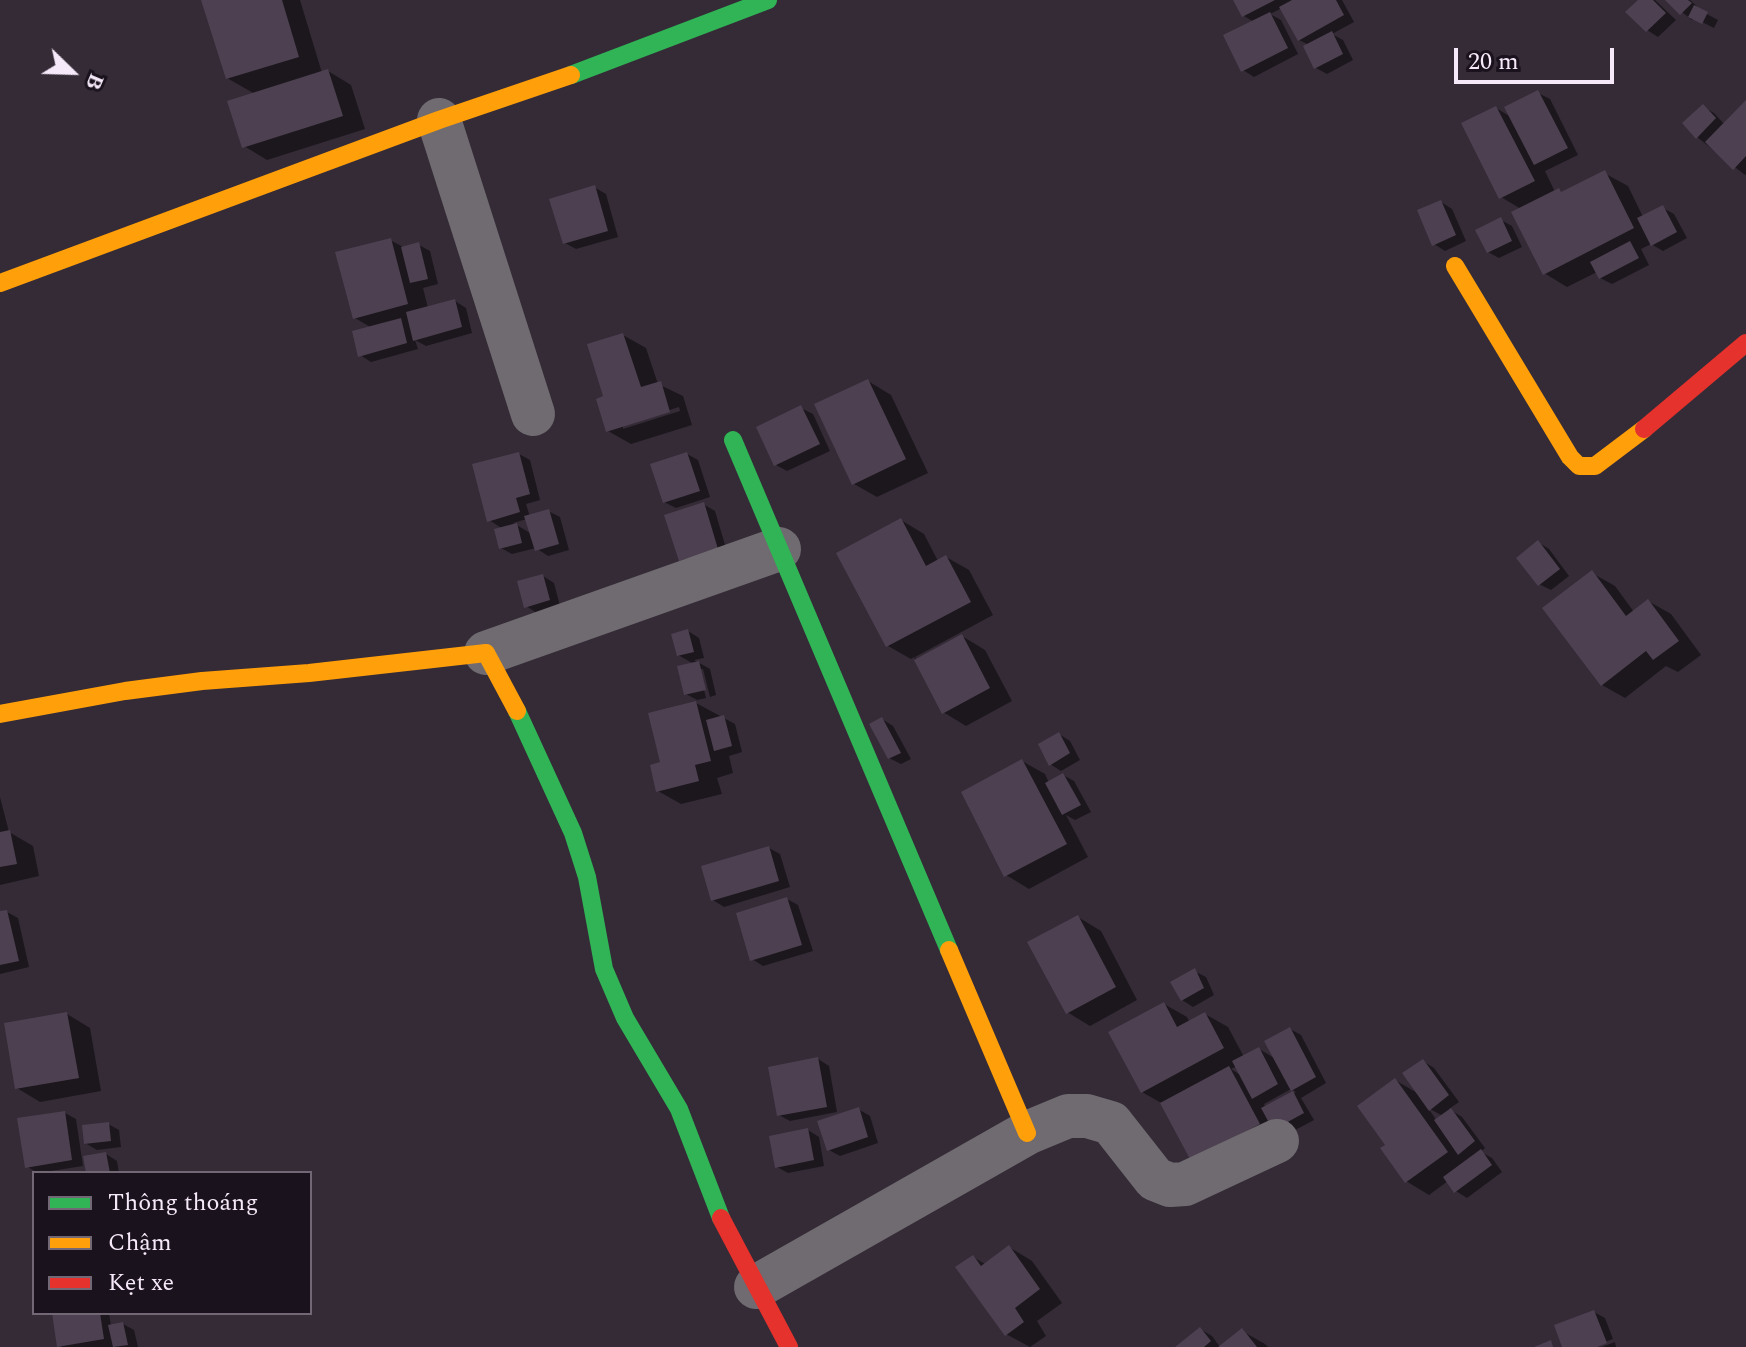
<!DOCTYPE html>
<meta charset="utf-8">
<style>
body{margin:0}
#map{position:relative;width:1746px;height:1347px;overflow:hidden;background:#342b37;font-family:Spectral,serif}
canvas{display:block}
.legend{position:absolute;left:32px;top:1171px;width:280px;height:144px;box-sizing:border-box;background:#1a121c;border:2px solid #726875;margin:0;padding:10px 14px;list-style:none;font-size:24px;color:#f6eafa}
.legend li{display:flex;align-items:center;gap:16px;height:40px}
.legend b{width:40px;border:2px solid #726875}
.north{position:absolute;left:32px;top:32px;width:80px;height:80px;-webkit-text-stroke:6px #1a121c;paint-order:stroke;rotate:113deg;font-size:22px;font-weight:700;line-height:32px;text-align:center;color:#f6eafa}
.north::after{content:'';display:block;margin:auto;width:28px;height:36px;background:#f6eafa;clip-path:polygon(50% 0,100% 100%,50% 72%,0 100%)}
.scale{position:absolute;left:1454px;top:48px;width:160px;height:36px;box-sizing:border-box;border:4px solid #f6eafa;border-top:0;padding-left:10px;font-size:24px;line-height:28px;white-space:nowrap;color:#f6eafa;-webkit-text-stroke:6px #1a121c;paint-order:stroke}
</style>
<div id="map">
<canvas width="1746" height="1347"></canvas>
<ul class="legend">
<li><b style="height:10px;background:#30b455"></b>Thông thoáng</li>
<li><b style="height:10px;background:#ff9f0a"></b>Chậm</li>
<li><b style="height:10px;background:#e5322d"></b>Kẹt xe</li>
</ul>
<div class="north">B</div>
<div class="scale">20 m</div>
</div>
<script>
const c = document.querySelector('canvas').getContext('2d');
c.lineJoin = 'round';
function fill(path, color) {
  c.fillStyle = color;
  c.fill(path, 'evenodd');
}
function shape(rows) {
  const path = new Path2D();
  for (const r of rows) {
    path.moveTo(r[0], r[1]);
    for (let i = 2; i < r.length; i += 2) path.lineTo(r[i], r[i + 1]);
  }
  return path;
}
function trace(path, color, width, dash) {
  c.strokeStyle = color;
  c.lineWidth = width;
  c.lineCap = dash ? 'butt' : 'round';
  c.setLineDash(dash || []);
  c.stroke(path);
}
const shadow = shape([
 [204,0,300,0,322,73,328,71,351,85,365,129,267,160,244,146,255,94,227,78],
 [1236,0,1342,0,1354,22,1332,34,1343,40,1353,60,1327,74,1316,68,1306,47,1309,45,1299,40,1282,8,1270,14,1281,20,1298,54,1254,77,1243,70,1254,22,1244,16],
 [1640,0,1655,0,1676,20,1658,37,1647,30],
 [1667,0,1690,0,1703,12,1718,20,1714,28,1694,18,1692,20],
 [1538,93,1550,99,1578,155,1545,171,1555,192,1563,193,1604,173,1628,186,1643,217,1663,208,1674,214,1687,238,1663,251,1651,244,1641,249,1649,265,1612,284,1600,278,1597,272,1567,287,1544,273,1521,209,1501,197,1496,108,1511,117],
 [1746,103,1746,174,1745,175,1697,137,1703,107,1714,113,1725,125],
 [594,187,606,194,618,237,576,249,565,243],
 [1441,202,1452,209,1466,241,1445,251,1434,244],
 [1501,220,1512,226,1522,247,1499,258,1488,252],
 [390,240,405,248,419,245,430,251,438,284,423,288,428,308,455,301,466,308,472,333,426,346,415,340,418,349,371,362,360,355,372,328,355,318],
 [623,335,646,348,658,384,683,396,692,425,631,444,608,431,606,398],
 [679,407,680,411,623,429,623,425],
 [868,381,891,395,928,473,877,497,854,484],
 [801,408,813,414,830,451,787,471,776,465],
 [519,454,530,460,540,500,526,504,530,517,548,511,560,517,569,550,548,556,536,548,512,554,501,548,503,529,489,520],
 [527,519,532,534,513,523],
 [687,454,698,460,710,497,676,508,664,502],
 [703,504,715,511,728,555,692,567,681,560],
 [901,520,924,534,938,561,946,557,969,570,993,615,915,657,917,661,962,636,985,650,1012,701,966,726,943,712,914,657,911,659,888,646],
 [1538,542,1549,549,1569,576,1551,590,1539,584],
 [1592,573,1615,586,1634,612,1648,601,1671,614,1701,655,1678,672,1666,666,1625,698,1602,685],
 [543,576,554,583,560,606,537,613,526,606],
 [688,631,699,638,704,658,694,660,710,669,716,695,710,697,703,669,699,669,706,698,697,700,686,694,694,664,678,655],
 [696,703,735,724,742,752,729,756,733,773,717,778,722,794,681,804,658,791,663,764],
 [882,719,893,726,911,759,901,764,889,758],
 [1059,734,1070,741,1080,760,1061,771,1050,764],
 [1022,761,1045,774,1049,783,1063,775,1074,781,1091,812,1075,820,1066,815,1088,857,1029,889,1006,875],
 [0,797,9,832,33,846,39,876,0,885],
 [769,848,780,854,790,887,724,907,713,900],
 [787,899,798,905,813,951,763,966,752,959],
 [7,912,18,918,29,967,0,974,0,913],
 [1078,917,1101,931,1137,1000,1090,1026,1067,1012],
 [1194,971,1206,977,1214,995,1193,1007,1182,1000],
 [1164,1004,1187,1017,1190,1023,1205,1014,1228,1027,1244,1057,1259,1049,1276,1059,1290,1029,1301,1035,1326,1083,1301,1098,1314,1120,1215,1173,1163,1104,1142,1092],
 [1237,1066,1242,1076,1231,1069],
 [1291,1089,1296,1092,1266,1108,1264,1104],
 [67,1014,90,1028,101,1091,40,1102,17,1088],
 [818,1059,829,1066,837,1112,790,1121,779,1115],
 [1423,1061,1434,1068,1459,1102,1449,1109,1462,1117,1485,1148,1481,1152,1492,1158,1502,1172,1467,1198,1456,1191,1448,1181,1429,1195,1406,1181,1388,1145,1395,1080,1419,1094],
 [1428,1108,1443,1116,1437,1121],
 [858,1109,870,1116,878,1143,840,1156,829,1150],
 [65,1113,76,1119,83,1166,38,1173,26,1166],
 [108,1124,119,1130,121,1147,97,1150,85,1143],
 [808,1130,819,1137,824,1166,788,1173,777,1167],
 [106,1154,117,1161,119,1173,88,1173],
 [1009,1247,1032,1261,1062,1303,1037,1321,1046,1336,1030,1347,1006,1334,973,1257,985,1264],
 [1594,1312,1605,1318,1613,1339,1591,1347,1565,1347],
 [54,1313,109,1313,111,1326,123,1324,134,1330,138,1347,62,1347,59,1345],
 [1200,1329,1212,1336,1220,1347,1178,1347],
 [1242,1331,1265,1344,1268,1347,1221,1347],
 [1615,1342,1616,1347,1602,1347]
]);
const building = shape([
 [201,0,282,0,299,57,226,79],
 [1233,0,1275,0,1242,17],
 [1292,0,1336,0,1344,15,1298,41,1279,7],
 [1638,0,1653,0,1666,13,1646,32,1625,12],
 [1665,0,1688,0,1692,3,1680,15],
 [1694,5,1708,12,1702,24,1688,17],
 [1270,12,1288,48,1241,72,1223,35],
 [1332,31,1343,54,1314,69,1303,46],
 [328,69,343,116,242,148,227,101],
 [1538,90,1568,148,1534,165,1504,107],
 [1746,100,1746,156,1733,170,1705,142],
 [1703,104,1716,118,1696,139,1682,123],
 [1496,106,1535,181,1499,199,1461,123],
 [1605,170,1634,228,1543,275,1511,212,1559,188,1561,192],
 [595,185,608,231,563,244,549,199],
 [1441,200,1456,235,1432,246,1417,210],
 [1663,205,1677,232,1651,246,1637,218],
 [1501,217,1512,241,1487,253,1475,230],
 [391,238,408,304,353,319,335,252],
 [1630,241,1639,258,1599,279,1590,262],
 [419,242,428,279,410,283,401,247],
 [455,299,462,327,413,341,406,312],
 [401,318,407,343,358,357,352,331],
 [623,333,641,387,661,381,670,412,606,432,596,399,603,396,587,344],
 [868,379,906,459,852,485,814,404],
 [801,405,820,444,774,466,756,427],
 [519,452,530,494,516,498,520,512,487,522,472,464],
 [687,452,700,491,663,503,650,464],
 [704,502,718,549,679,561,664,515],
 [549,509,559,544,535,551,524,516],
 [901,518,926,566,946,555,971,602,886,647,836,553],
 [517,523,522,543,499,549,494,529],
 [1538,540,1560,569,1538,586,1516,558],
 [1592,570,1626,616,1648,599,1679,641,1653,660,1646,651,1601,686,1542,608],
 [543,574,550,600,524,608,517,581],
 [688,629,694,652,677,656,671,634],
 [962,634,990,688,942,714,914,660],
 [699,661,706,690,684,695,677,666],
 [696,701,711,761,695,765,699,781,656,792,650,765,660,762,648,713],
 [724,715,732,746,714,751,706,720],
 [882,717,901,753,888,759,869,724],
 [1059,732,1070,753,1049,766,1038,744],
 [1022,759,1067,844,1004,877,961,792],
 [1063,773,1081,805,1062,815,1045,783],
 [10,830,17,864,0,867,0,832],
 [769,846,779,881,711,901,701,866],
 [787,897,802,945,750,961,736,913],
 [7,910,19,961,0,965,0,911],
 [1078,915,1116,987,1066,1014,1027,942],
 [1195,968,1204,988,1181,1001,1170,982],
 [1164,1002,1177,1027,1205,1012,1224,1048,1141,1093,1108,1032],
 [67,1012,79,1078,15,1089,4,1023],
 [1290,1027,1316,1077,1291,1091,1264,1041],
 [1259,1047,1278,1084,1252,1099,1232,1061],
 [818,1057,827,1107,777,1116,768,1067],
 [1423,1059,1449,1095,1429,1111,1402,1073],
 [1229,1066,1260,1124,1191,1161,1160,1103],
 [1395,1078,1448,1152,1405,1183,1380,1148,1385,1145,1357,1106],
 [1293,1091,1304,1113,1273,1130,1261,1108],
 [859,1107,868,1137,827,1151,817,1121],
 [1451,1108,1475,1141,1458,1155,1434,1120],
 [65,1111,72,1160,25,1168,17,1118],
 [109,1122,111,1141,84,1144,82,1125],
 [808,1128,814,1160,775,1168,769,1136],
 [1481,1149,1492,1165,1454,1193,1443,1177],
 [106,1152,110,1173,86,1173,83,1156],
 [1009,1245,1040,1289,1015,1308,1024,1322,1005,1336,955,1267,973,1255,981,1266],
 [1594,1310,1607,1343,1597,1347,1562,1347,1554,1325],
 [52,1313,100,1313,104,1339,57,1347],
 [123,1322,128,1345,113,1347,108,1325],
 [1200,1327,1211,1341,1204,1347,1175,1347],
 [1242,1328,1257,1347,1218,1347],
 [1551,1340,1553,1347,1534,1347]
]);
const street = shape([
 [439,120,533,414],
 [486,653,779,549],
 [756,1287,1027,1133,1068,1116,1087,1116,1111,1123,1155,1179,1170,1185,1185,1184,1277,1141]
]);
const fast = shape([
 [571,75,768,0],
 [733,440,949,950],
 [517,711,573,833,587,877,604,969,625,1018,679,1109,721,1218]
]);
const slow = shape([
 [1455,266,1570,457,1579,466,1595,466,1644,429],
 [0,283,439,120,571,75],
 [0,714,125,691,202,681,309,673,486,653,517,711],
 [949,950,1027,1133]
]);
const jam = shape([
 [1644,429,1746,343],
 [721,1218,789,1347]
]);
fill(shadow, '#0007');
fill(building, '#4d4151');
trace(street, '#6f6b70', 44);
trace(fast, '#30b455', 18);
trace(slow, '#ff9f0a', 18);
trace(jam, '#e5322d', 18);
</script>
